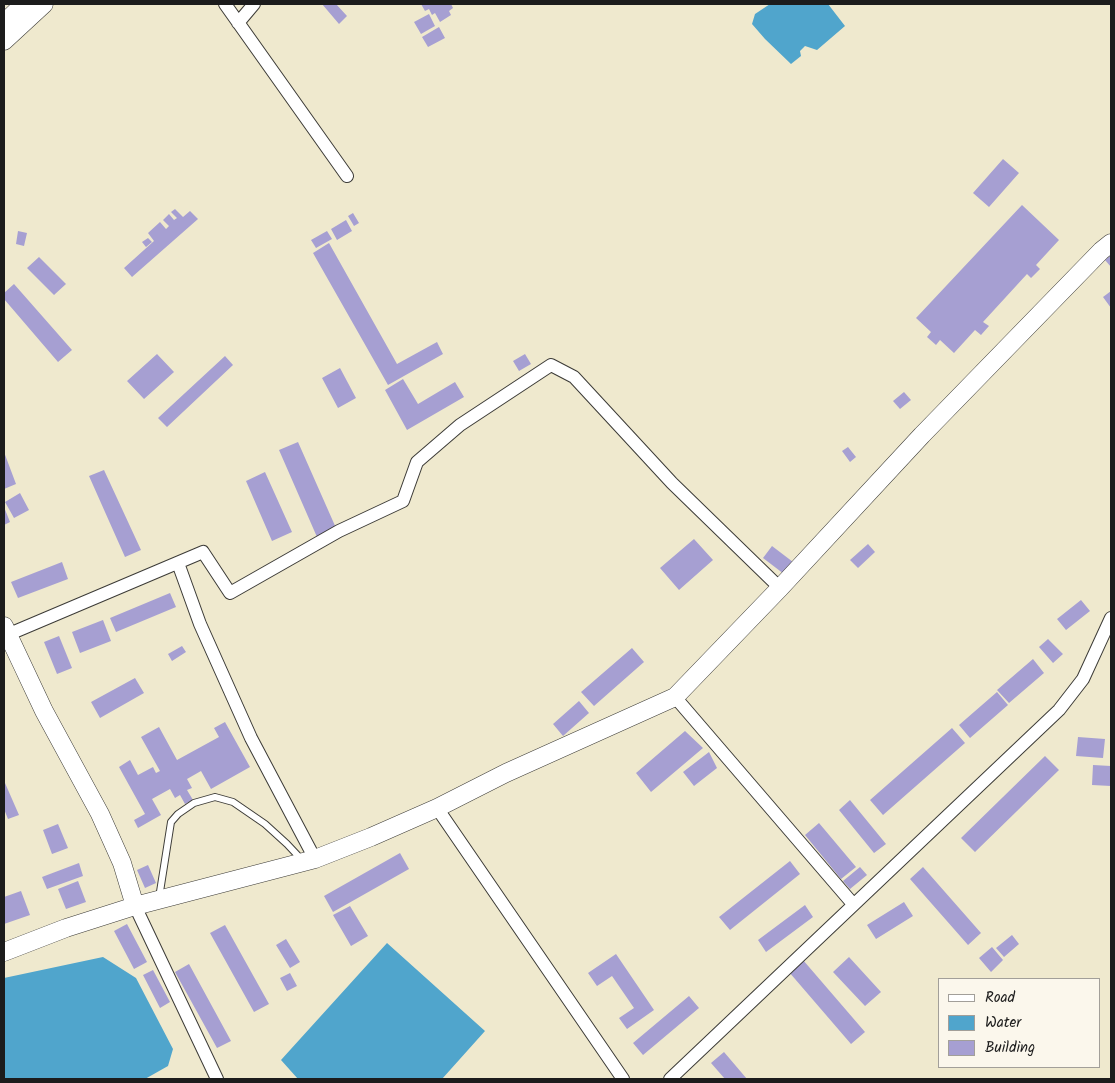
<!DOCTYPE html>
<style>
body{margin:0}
#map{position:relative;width:1115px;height:1083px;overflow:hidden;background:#efe9ce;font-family:Kalam,sans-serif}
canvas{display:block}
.frame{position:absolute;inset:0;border:5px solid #1c1c1c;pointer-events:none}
.legend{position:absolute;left:938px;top:978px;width:162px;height:90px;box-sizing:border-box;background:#fbf7ec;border:1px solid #a29f99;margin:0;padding:6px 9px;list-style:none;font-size:15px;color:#1c1c1c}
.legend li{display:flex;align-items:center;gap:10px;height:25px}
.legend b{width:25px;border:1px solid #a29f99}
</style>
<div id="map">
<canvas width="1115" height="1083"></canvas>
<div class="frame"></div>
<ul class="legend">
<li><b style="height:6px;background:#fff"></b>Road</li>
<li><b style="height:14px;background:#50a5cc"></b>Water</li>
<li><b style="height:14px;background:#a69fd2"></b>Building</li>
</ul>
</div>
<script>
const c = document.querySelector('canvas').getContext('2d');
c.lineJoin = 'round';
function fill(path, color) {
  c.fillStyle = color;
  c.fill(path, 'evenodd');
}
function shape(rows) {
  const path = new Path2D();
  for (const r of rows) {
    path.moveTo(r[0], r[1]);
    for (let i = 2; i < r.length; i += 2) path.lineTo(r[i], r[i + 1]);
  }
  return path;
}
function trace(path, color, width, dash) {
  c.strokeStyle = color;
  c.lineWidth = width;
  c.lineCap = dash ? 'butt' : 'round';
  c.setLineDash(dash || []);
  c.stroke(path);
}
const water = shape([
 [770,4,828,4,845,26,817,50,805,46,800,51,801,56,791,64,765,39,752,24,755,14],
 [387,943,485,1031,442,1079,298,1079,281,1060],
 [103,957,136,978,173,1049,168,1066,145,1079,4,1079,4,978]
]);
const building = shape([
 [322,4,336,4,347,16,339,24],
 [421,4,451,4,453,8,449,11,451,15,440,22,435,13,432,15,429,9,425,11],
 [429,14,435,26,421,34,414,22],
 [439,27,445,38,428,47,422,37],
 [1003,159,1019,173,989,207,973,193],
 [1022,205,1059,240,1036,265,1040,269,1031,278,1027,274,983,322,989,326,981,335,975,330,954,353,940,340,936,345,927,337,931,332,916,318],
 [175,209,183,217,190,211,198,219,132,277,124,268,154,241,148,233,160,222,166,229,169,226,163,220,169,214,174,220,177,218,171,212],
 [353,213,359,223,354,226,348,216],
 [346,220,352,231,337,240,331,229],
 [18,231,27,233,24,246,16,244],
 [327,231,332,239,316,248,311,240],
 [148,238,152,242,146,247,142,242],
 [329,243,397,364,437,342,443,354,388,385,313,253],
 [1111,255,1111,267,1105,260],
 [39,257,66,284,54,295,27,268],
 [14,284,72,350,58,362,4,299,4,293],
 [1111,291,1111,308,1103,297],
 [157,354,174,372,144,399,127,381],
 [525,354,531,364,519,371,513,361],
 [225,356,233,365,167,427,158,418],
 [340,368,356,398,338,408,322,378],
 [403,379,418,404,455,382,464,397,407,430,385,390],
 [904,392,911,400,900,409,893,401],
 [298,442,336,528,317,537,279,450],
 [848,447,856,457,850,462,842,451],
 [4,452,16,484,4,489],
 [104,470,141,550,125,557,89,476],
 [265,472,292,532,272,541,246,481],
 [20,493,29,510,14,518,5,502],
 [4,507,10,522,4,525],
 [694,539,713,560,679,590,660,568],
 [868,544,875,552,858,568,850,560],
 [772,546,793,562,784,574,763,558],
 [62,562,68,579,18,598,11,582],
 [170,593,176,607,116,632,110,618],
 [1081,600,1090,611,1066,630,1057,619],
 [103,620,111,641,80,653,72,632],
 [59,636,72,668,57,674,44,642],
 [1048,639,1063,654,1053,663,1039,647],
 [182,646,186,652,172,661,168,654],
 [632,648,644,662,594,706,581,692],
 [1033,659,1044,673,1009,703,997,690],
 [135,678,144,693,100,718,91,702],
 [997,692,1008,705,970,738,959,725],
 [579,701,589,713,563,736,553,724],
 [225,722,250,767,211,789,201,771,187,779,192,788,187,790,193,800,185,804,180,795,175,798,170,789,152,799,161,815,138,828,134,820,145,814,119,767,130,760,138,775,153,767,156,773,160,771,141,737,159,727,177,760,219,737,214,728],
 [952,728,965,743,883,815,870,800],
 [685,731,703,748,651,792,636,773],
 [1078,737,1105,739,1103,758,1076,756],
 [709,752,717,768,694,786,683,772],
 [1045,756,1059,770,975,852,961,838],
 [1093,765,1111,766,1111,786,1092,785],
 [4,783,5,783,19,815,8,819,4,809],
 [850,800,886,844,874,853,839,810],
 [819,823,856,867,841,879,805,835],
 [58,824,68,848,52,854,43,830],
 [400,853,409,869,333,912,324,896],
 [790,861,800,874,730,930,719,917],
 [79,863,83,876,47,889,42,877],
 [148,865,156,883,145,888,137,870],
 [860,867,867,875,850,889,843,881],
 [923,867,981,933,968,945,910,879],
 [78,881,86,902,66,909,58,889],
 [21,891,30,915,4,924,4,897],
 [904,902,913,916,876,939,867,925],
 [805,905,813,917,766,952,758,940],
 [350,906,368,936,351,946,333,915],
 [127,924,147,962,134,969,114,931],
 [225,925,269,1004,254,1012,210,933],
 [1012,935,1019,944,1004,957,996,948],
 [286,939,300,962,290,968,276,945],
 [992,947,1003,960,991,972,979,958],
 [616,954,654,1010,627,1029,619,1018,634,1008,612,976,597,986,588,973],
 [849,957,881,992,865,1006,833,972],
 [803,960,865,1032,851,1044,789,972],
 [189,964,231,1041,217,1048,175,972],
 [153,970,170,1002,160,1008,143,975],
 [290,973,297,986,287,991,280,978],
 [689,996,699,1008,643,1055,633,1043],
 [724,1052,747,1079,725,1079,711,1063]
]);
const lane = shape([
 [159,898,171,822,178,814,194,803,215,797,233,802,265,824,287,844,302,860]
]);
const street = shape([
 [225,4,347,176],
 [238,23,254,4],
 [178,563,200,624,251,738,315,859],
 [7,635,203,552,230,593,339,531,403,501,417,462,460,425,551,365,574,377,672,483,780,588],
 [675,697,853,904],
 [437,808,623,1079],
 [135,906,217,1079],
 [670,1079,1059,710,1083,679,1111,618]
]);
const secondary = shape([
 [4,23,24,4],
 [4,41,44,4],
 [4,626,44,711,100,814,122,863,135,906],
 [4,952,66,928,135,906,315,859,371,837,437,808,506,773,675,697,780,588,922,435,1101,251,1111,243]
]);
fill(water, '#50a5cc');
fill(building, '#a69fd2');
trace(lane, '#3c3b37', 8);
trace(street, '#3c3b37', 14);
trace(secondary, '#3c3b37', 19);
trace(lane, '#fff', 6);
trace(street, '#fff', 12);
trace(secondary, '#fff', 18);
</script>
